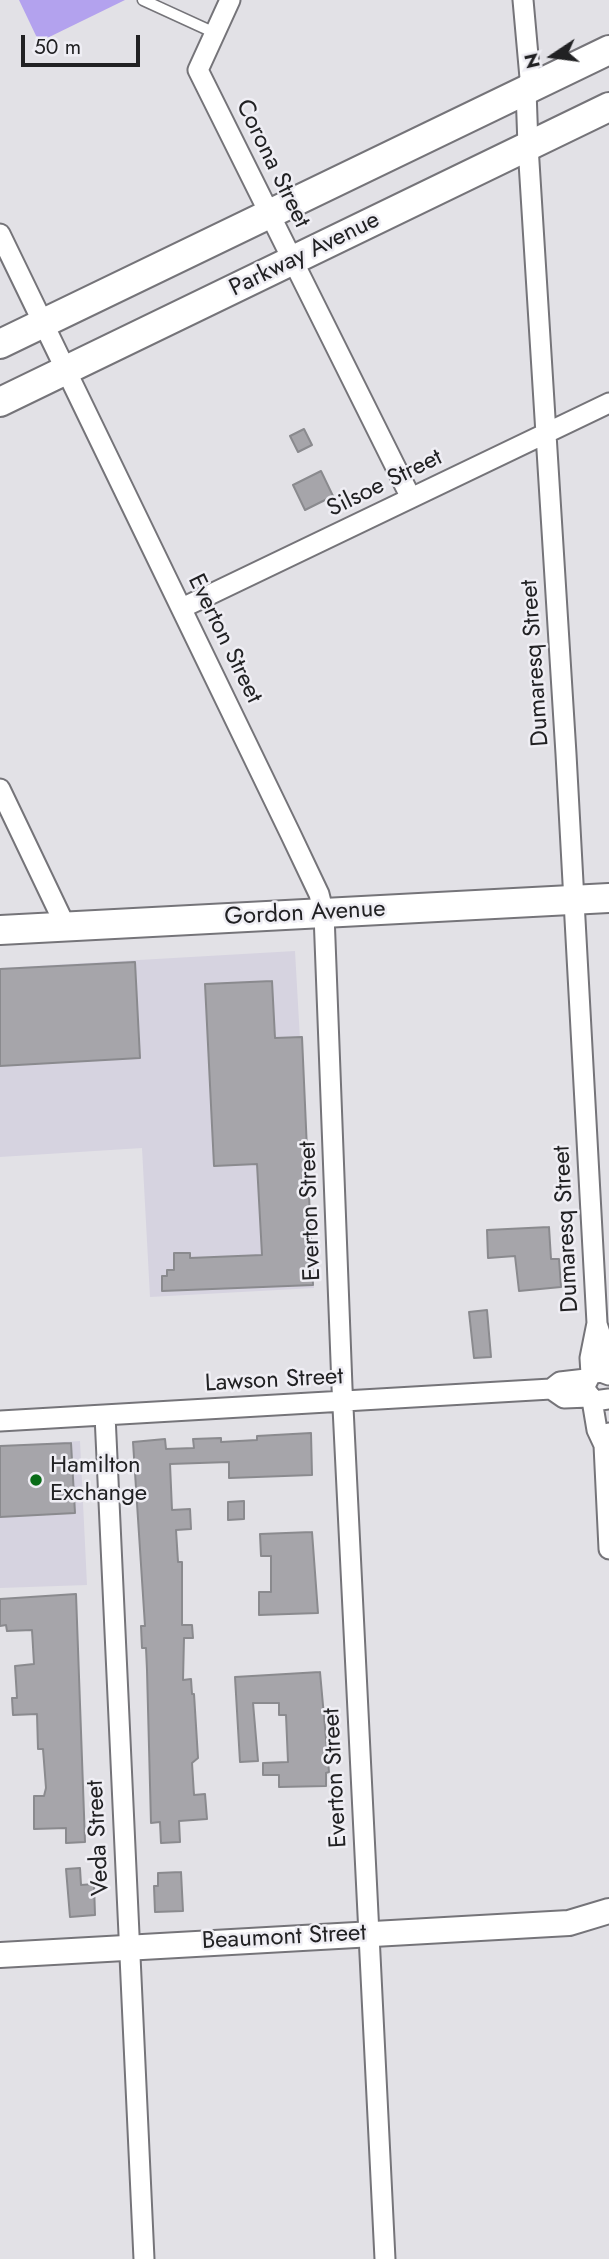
<!DOCTYPE html>
<style>
body{margin:0}
#map{position:relative;width:609px;height:2259px;overflow:hidden;background:#e2e1e6;font-family:Jost,sans-serif}
canvas{display:block}
.north{position:absolute;left:518px;top:21px;width:70px;height:70px;-webkit-text-stroke:5px #efeef4;paint-order:stroke;rotate:257deg;font-size:19px;font-weight:700;line-height:28px;text-align:center;color:#212123}
.north::after{content:'';display:block;margin:auto;width:24px;height:32px;background:#212123;clip-path:polygon(50% 0,100% 100%,50% 72%,0 100%)}
.scale{position:absolute;left:21px;top:35px;width:119px;height:32px;box-sizing:border-box;border:4px solid #212123;border-top:0;padding-left:9px;font-size:21px;line-height:24px;white-space:nowrap;color:#212123;-webkit-text-stroke:5px #efeef4;paint-order:stroke}
</style>
<div id="map">
<canvas width="609" height="2259"></canvas>
<div class="north">N</div>
<div class="scale">50 m</div>
</div>
<script>
const c = document.querySelector('canvas').getContext('2d');
c.lineJoin = 'round';
function fill(path, color) {
  c.fillStyle = color;
  c.fill(path, 'evenodd');
}
function shape(rows) {
  const path = new Path2D();
  for (const r of rows) {
    path.moveTo(r[0], r[1]);
    for (let i = 2; i < r.length; i += 2) path.lineTo(r[i], r[i + 1]);
  }
  return path;
}
function trace(path, color, width, dash) {
  c.strokeStyle = color;
  c.lineWidth = width;
  c.lineCap = dash ? 'butt' : 'round';
  c.setLineDash(dash || []);
  c.stroke(path);
}
function write(font, color, halo, rows, align = 'center') {
  c.font = font + ' Jost,sans-serif';
  c.lineWidth = 5;
  c.setLineDash([]);
  c.textBaseline = 'middle';
  c.strokeStyle = halo;
  c.fillStyle = color;
  for (const [text, x, y, turn = 0] of rows) {
    c.save();
    c.translate(x, y);
    c.rotate((+turn || 0) * Math.PI / 180);
    c.textAlign = isNaN(turn) ? turn : align;
    if (halo) c.strokeText(text, 0, 0);
    c.fillText(text, 0, 0);
    c.restore();
  }
}
const built = shape([
 [295,951,314,1288,150,1297,142,1148,0,1157,0,968],
 [80,1441,87,1585,0,1588,0,1446]
]);
const green = shape([
 [19,0,125,0,39,42]
]);
const building = shape([
 [304,429,312,445,298,452,290,436,304,429],
 [321,471,333,496,305,510,293,485,321,471],
 [135,962,140,1058,0,1066,0,969,135,962],
 [272,981,275,1038,302,1037,313,1285,162,1291,162,1276,167,1276,167,1270,174,1270,174,1253,190,1253,190,1258,262,1255,257,1164,214,1166,205,984,272,981],
 [549,1227,551,1259,559,1259,561,1287,519,1291,515,1256,488,1258,487,1230,549,1227],
 [487,1310,491,1357,474,1358,469,1312,487,1310],
 [311,1433,312,1475,229,1478,229,1462,170,1464,172,1510,190,1509,191,1529,176,1530,178,1562,182,1562,182,1625,192,1625,193,1638,184,1638,183,1680,191,1679,192,1694,194,1694,198,1758,192,1763,194,1795,205,1794,207,1819,179,1821,180,1842,161,1843,160,1822,151,1823,147,1670,146,1648,142,1648,141,1626,145,1626,133,1442,165,1439,166,1449,194,1448,193,1439,221,1438,221,1442,257,1440,257,1436,311,1433],
 [71,1443,75,1513,0,1517,0,1446,71,1443],
 [244,1501,244,1519,228,1520,228,1502,244,1501],
 [312,1532,318,1613,259,1615,259,1592,271,1592,271,1556,261,1556,260,1534,312,1532],
 [76,1594,85,1842,66,1843,66,1828,34,1829,34,1796,44,1796,46,1788,43,1749,38,1749,37,1714,13,1715,12,1698,17,1698,15,1666,34,1664,32,1630,7,1631,6,1625,0,1626,0,1599,76,1594],
 [320,1672,329,1772,326,1773,326,1786,279,1787,279,1775,263,1775,263,1763,288,1762,286,1715,279,1715,279,1703,253,1703,258,1761,240,1762,235,1677,320,1672],
 [80,1868,81,1885,94,1884,95,1915,70,1917,66,1869,80,1868],
 [181,1872,183,1911,155,1912,154,1886,158,1886,158,1873,181,1872]
]);
const service = shape([
 [143,0,215,33]
]);
const minor = shape([
 [230,0,198,70,411,498],
 [523,0,530,78,526,90,528,146,566,754,597,1323,590,1358,591,1374],
 [0,234,290,833,319,894,324,914,342,1387,385,2259],
 [182,608,609,403],
 [0,789,65,925],
 [597,1324,608,1357,609,1374],
 [609,1375,601,1372,591,1374,584,1388,594,1401,609,1399],
 [551,1389,564,1398,589,1397],
 [592,1400,597,1430,604,1445],
 [105,1415,144,2259],
 [0,1421,551,1389,560,1382,586,1379],
 [609,1433,604,1445,609,1549]
]);
const tertiary = shape([
 [0,1955,569,1923,609,1911]
]);
const secondary = shape([
 [0,344,609,50],
 [0,402,609,107],
 [0,930,609,898]
]);
const markers = [
 [36,1480,7,"#096c18"]
];
const streetNames = [
 ["Corona Street",272,164,64],
 ["Parkway Avenue",305,255,-26],
 ["Silsoe Street",385,484,-26],
 ["Everton Street",224,639,64],
 ["Dumaresq Street",536,663,-94],
 ["Gordon Avenue",305,914,-3],
 ["Everton Street",311,1211,-92],
 ["Dumaresq Street",567,1229,-93],
 ["Lawson Street",274,1381,-3],
 ["Everton Street",336,1778,-93],
 ["Veda Street",99,1838,-93],
 ["Beaumont Street",284,1938,-3]
];
const poiNames = [
 ["Hamilton",50,1466],
 ["Exchange",50,1494]
];
fill(built, '#d6d3e0');
fill(green, '#b3a2ee');
fill(building, '#a6a5aa');
trace(building, '#8a8a8e', 2);
trace(service, '#757479', 13);
trace(minor, '#757479', 23);
trace(tertiary, '#757479', 28);
trace(secondary, '#757479', 32);
trace(service, '#fff', 10);
trace(minor, '#fff', 19);
trace(tertiary, '#fff', 24);
trace(secondary, '#fff', 28);
for (const [x, y, r, color] of markers) {
  const dot = new Path2D();
  dot.arc(x, y, r, 0, 2 * Math.PI);
  c.fillStyle = color;
  c.fill(dot);
  trace(dot, '#efeef4', 2.5);
}
write('24px', '#212123', '#efeef4', streetNames);
write('24px', '#212123', '#efeef4', poiNames, 'left');
</script>
